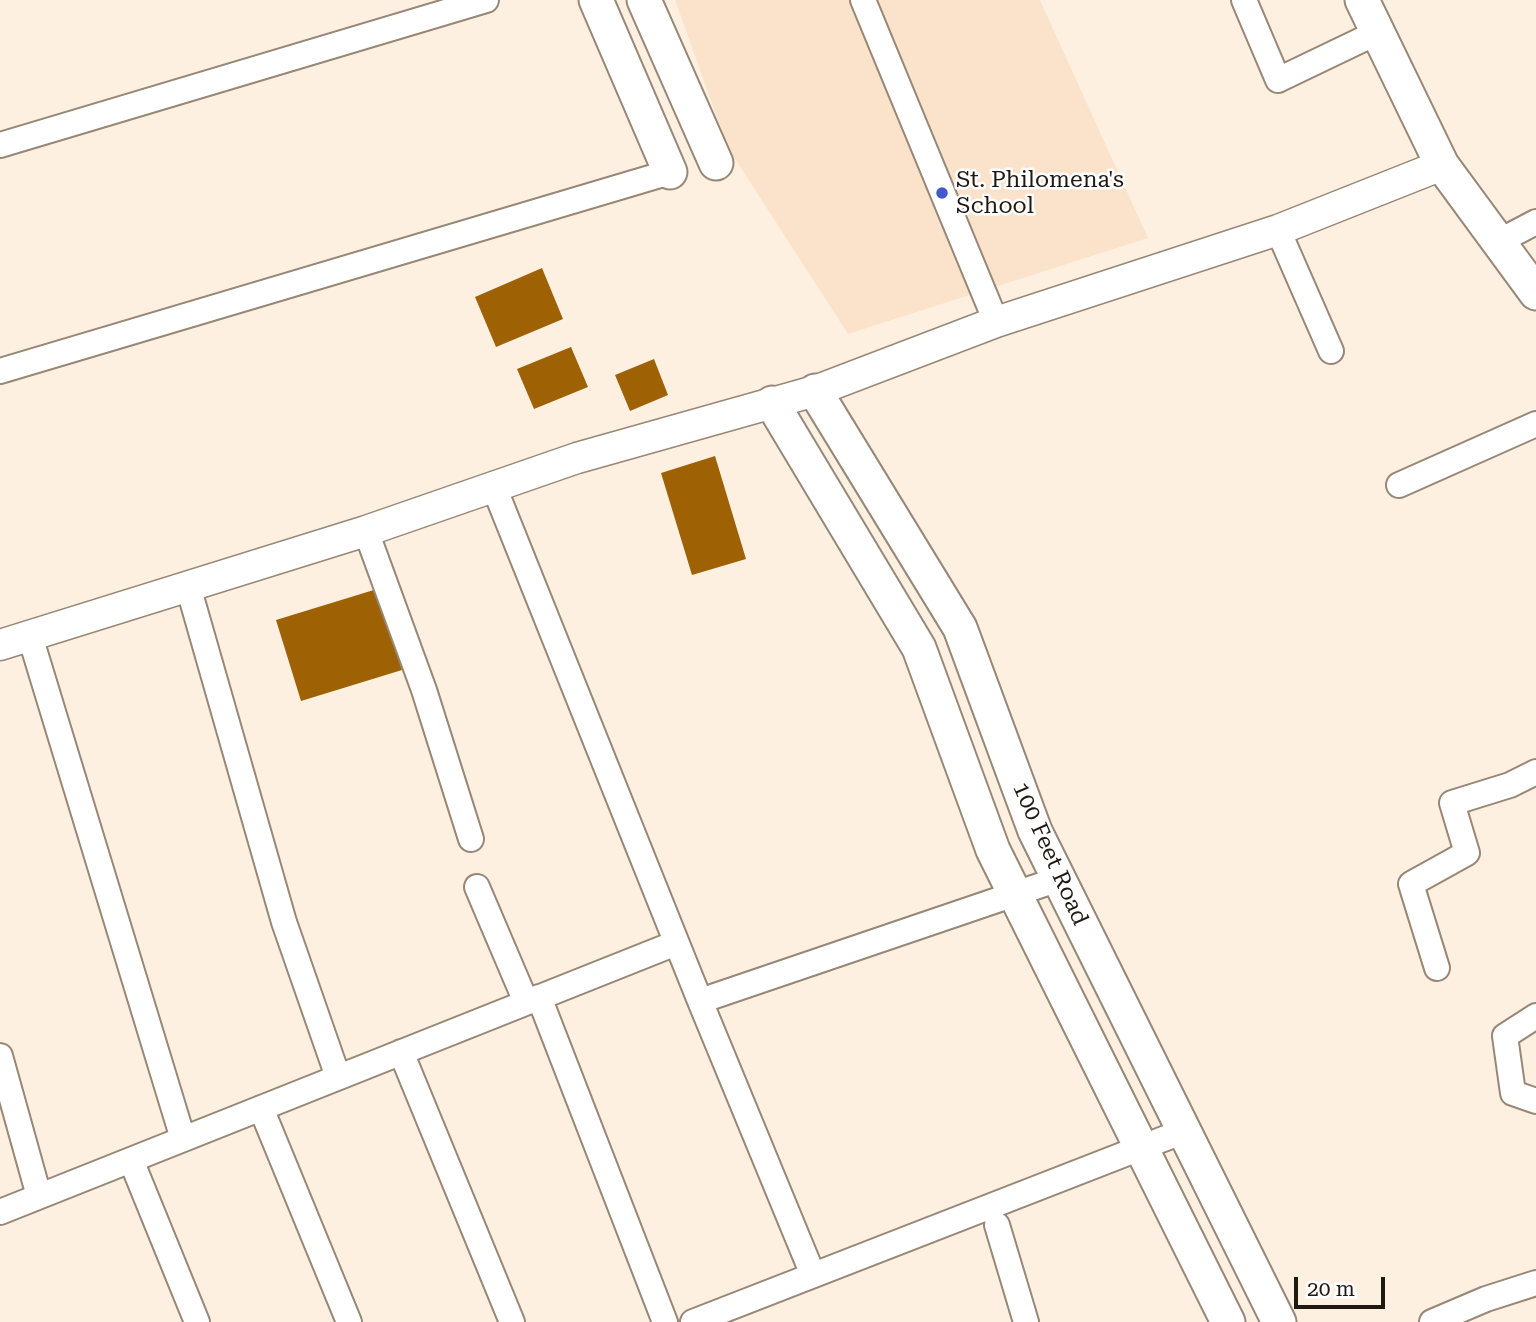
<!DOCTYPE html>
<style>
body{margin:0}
#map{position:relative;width:1536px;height:1322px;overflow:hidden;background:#fef0e1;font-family:"Roboto Serif",serif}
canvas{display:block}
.scale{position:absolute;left:1294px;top:1277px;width:91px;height:32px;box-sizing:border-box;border:4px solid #1f1912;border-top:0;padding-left:9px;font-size:21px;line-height:24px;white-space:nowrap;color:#1f1912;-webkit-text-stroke:5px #fff;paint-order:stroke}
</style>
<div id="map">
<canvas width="1536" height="1322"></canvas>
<div class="scale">20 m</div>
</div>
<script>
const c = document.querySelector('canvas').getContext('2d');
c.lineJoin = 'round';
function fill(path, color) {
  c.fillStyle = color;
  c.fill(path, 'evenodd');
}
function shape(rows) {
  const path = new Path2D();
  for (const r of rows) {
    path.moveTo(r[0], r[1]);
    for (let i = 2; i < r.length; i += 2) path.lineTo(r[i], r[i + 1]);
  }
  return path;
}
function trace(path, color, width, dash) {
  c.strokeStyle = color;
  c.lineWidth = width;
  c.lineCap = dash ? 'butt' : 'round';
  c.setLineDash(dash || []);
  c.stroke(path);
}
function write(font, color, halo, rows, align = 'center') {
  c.font = font + ' "Roboto Serif",serif';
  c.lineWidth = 5;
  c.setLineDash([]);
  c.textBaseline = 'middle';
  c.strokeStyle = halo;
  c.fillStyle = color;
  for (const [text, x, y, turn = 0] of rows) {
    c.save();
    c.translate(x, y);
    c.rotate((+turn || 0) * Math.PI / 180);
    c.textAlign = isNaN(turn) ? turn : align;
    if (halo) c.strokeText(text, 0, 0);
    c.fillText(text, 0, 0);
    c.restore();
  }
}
const built = shape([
 [675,0,1040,0,1148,238,848,334,728,148]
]);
const building = shape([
 [542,268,563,319,496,347,475,297],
 [571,347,588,387,534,409,517,369],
 [654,359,668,395,630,411,615,375],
 [715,456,746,559,692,575,661,473],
 [377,589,402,670,301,701,276,620]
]);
const minor = shape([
 [863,0,996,322],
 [1244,0,1278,80,1378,32],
 [0,145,486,0],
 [1278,230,1331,351],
 [1498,242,1536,222],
 [0,371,670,172],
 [1399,485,1536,424],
 [494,487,700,1001,813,1275],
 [366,531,424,690,471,839],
 [188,586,284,922,338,1077],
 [30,636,183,1139],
 [477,887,526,1002],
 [1437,968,1411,884,1467,853,1452,803,1510,785,1536,772],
 [539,997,665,1322],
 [700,1001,1059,879],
 [1536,1016,1505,1036,1513,1093,1536,1101],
 [401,1052,512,1322],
 [0,1056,39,1196],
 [261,1108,349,1322],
 [131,1160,197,1322],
 [0,1212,676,943],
 [997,1225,1026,1322],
 [693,1322,1184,1131],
 [1432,1322,1486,1299,1536,1283]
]);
const tertiary = shape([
 [0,645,366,531,577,458,815,391,996,322,1278,230,1442,165]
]);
const secondary = shape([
 [596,0,670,172],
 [644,0,716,163],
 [1362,0,1442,165,1536,293],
 [815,391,960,628,1035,831,1279,1322],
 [772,403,919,648,993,850,1228,1322]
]);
const markers = [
 [942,193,7,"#4458cc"]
];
const poiNames = [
 ["St. Philomena's",956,180],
 ["School",956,206]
];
const streetNames = [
 ["100 Feet Road",1050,854,66]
];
fill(built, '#fae3ca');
fill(building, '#9e6205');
trace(minor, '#978776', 28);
trace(tertiary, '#978776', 33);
trace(secondary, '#978776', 37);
trace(minor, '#fff', 24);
trace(tertiary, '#fff', 30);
trace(secondary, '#fff', 33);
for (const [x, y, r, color] of markers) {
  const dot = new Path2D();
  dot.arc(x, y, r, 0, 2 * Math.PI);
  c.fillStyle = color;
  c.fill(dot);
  trace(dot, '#fff', 2.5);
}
write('23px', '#1f1912', '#fff', poiNames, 'left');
write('23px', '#1f1912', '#fff', streetNames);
</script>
